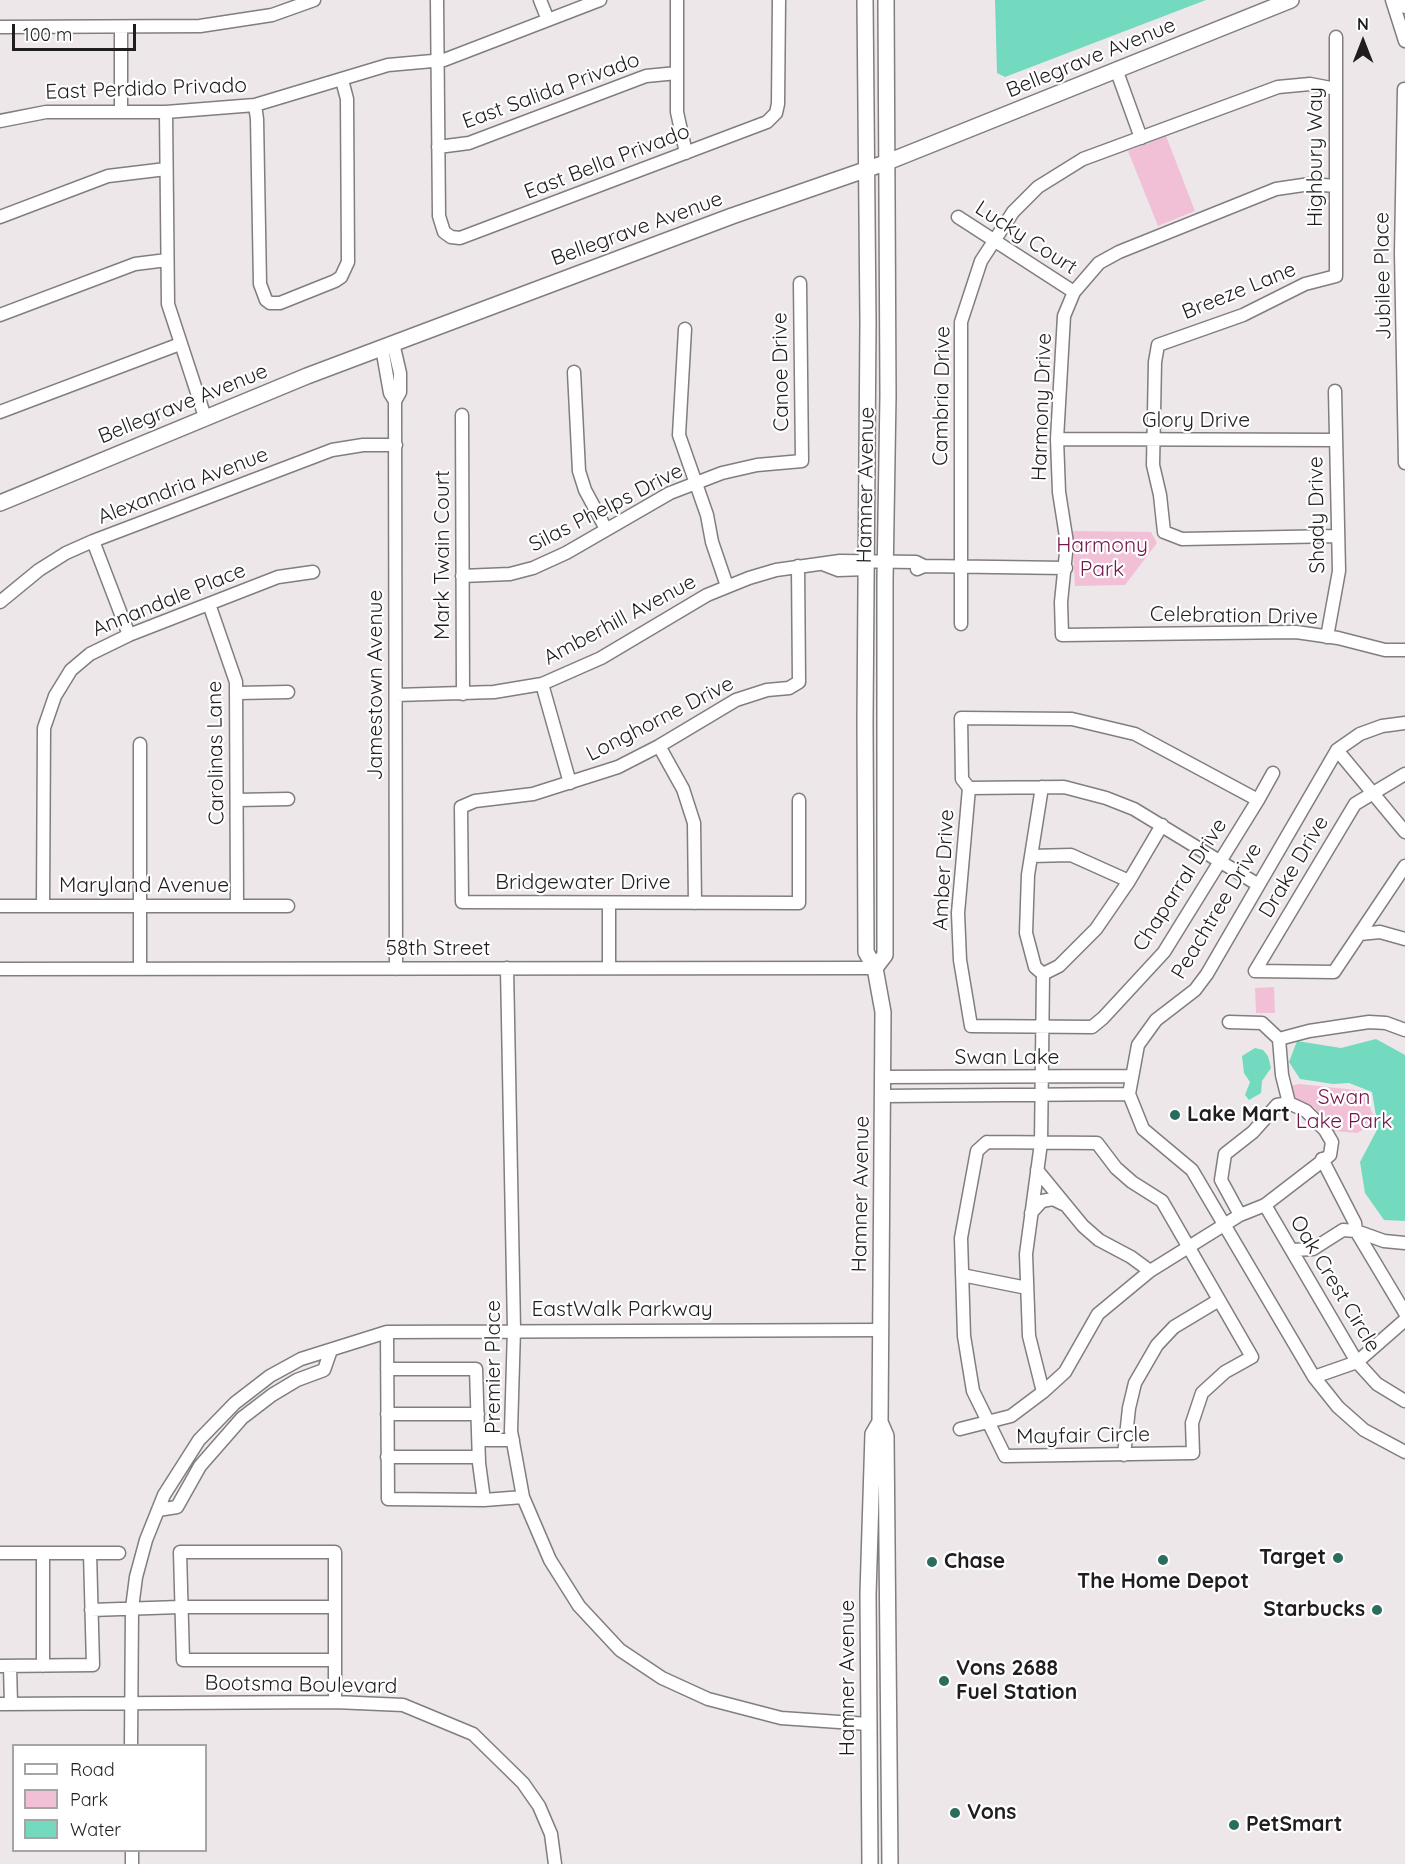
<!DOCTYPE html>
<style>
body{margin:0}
#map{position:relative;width:1405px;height:1864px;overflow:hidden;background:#ede7ea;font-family:Quicksand,sans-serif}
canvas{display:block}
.legend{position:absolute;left:12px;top:1744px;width:195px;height:108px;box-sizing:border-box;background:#fff;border:2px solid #a5a5a5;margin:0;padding:8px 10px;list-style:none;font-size:18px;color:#1f1d1d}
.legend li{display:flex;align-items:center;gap:12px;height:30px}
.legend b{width:30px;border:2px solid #a5a5a5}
.north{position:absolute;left:1333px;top:12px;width:60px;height:60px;-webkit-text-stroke:4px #fff;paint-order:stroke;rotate:0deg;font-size:16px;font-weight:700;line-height:24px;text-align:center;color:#1f1d1d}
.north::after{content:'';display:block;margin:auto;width:21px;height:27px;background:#1f1d1d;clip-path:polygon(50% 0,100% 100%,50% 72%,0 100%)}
.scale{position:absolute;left:12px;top:24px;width:124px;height:27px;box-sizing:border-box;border:3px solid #1f1d1d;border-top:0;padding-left:8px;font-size:18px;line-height:21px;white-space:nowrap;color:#1f1d1d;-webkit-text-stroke:4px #fff;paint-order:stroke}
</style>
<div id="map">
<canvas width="1405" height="1864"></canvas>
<ul class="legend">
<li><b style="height:8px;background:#fff"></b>Road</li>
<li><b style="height:16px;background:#f1c0d6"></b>Park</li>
<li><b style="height:16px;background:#73d9bf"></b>Water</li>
</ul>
<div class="north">N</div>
<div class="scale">100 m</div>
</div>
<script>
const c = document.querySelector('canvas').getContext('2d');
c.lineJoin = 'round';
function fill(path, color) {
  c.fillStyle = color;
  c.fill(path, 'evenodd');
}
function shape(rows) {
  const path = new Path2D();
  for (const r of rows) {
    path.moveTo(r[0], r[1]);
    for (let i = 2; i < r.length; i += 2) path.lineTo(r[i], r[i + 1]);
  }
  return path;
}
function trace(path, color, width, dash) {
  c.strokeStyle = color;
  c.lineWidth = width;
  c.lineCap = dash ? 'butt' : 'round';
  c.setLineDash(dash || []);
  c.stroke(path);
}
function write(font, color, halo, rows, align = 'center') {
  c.font = font + ' Quicksand,sans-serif';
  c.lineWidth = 4.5;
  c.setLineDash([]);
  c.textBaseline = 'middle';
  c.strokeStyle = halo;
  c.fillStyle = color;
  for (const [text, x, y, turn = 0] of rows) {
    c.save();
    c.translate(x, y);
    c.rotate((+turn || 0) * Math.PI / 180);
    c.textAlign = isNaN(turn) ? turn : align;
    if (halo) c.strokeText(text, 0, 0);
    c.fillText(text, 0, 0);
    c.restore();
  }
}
const green = shape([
 [1166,136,1195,211,1158,226,1128,151],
 [1072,531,1151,532,1157,543,1125,585,1075,586],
 [1274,987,1275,1013,1256,1013,1255,988],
 [1300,1084,1364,1091,1376,1123,1357,1133,1334,1131,1314,1107,1292,1100,1288,1086]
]);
const water = shape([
 [995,0,1206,0,1005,77,997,73],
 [1376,1039,1405,1055,1405,1221,1384,1220,1365,1193,1360,1162,1378,1128,1372,1092,1349,1083,1333,1084,1300,1079,1289,1062,1297,1041,1341,1048],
 [1255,1048,1263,1050,1268,1056,1271,1068,1262,1081,1261,1093,1249,1100,1245,1095,1250,1082,1244,1073,1242,1056]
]);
const minor = shape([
 [437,0,439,216,444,232,451,237,460,238,767,122,776,113,778,104,779,0],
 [540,0,548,20],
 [677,0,677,112,686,153],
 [1392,0,1405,41],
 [1402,0,1405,7],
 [0,27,200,26,272,15,314,0],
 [1336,37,1336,276,1305,284,1243,315,1158,345,1155,362,1153,465,1160,495,1164,532,1182,539,1338,536],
 [1116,69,1141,138],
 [1404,89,1401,253,1405,463],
 [255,105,257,119,260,284,266,300,270,303,280,303,335,281,341,277,348,262,347,99,342,80],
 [121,112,121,27],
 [166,112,168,304,205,417],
 [0,121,46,112,166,112,255,105,388,65,444,60,600,0],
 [438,147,469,143,646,76,677,73],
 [1336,186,1310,184,1276,189,1119,252,1099,263,1074,292,1064,316,1057,439,1059,492,1067,543,1061,602,1062,635,1296,632,1338,638,1385,650,1405,650],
 [0,217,108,176,166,169],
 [958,217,1074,292],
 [0,315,135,264,167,260],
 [685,329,679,435,707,515,712,542,727,586],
 [393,343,400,373,400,392,395,401],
 [382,348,390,393,395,401,396,969],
 [574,372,579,471,585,490,606,529],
 [0,412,180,344],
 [462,415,463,694],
 [1057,439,1336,440],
 [93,541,129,635],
 [825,565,838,570,867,569],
 [798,566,799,682,789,688,767,690,736,700,659,746,618,767,533,794,475,801,461,807,462,902,799,903,799,800],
 [917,569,924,566,1066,568],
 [462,576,510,574,533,568,566,553,670,493,722,473,757,465,802,461,800,283],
 [0,602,39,570,66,553,93,541,332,450,363,445,396,445],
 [209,604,236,682,237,905],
 [961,624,961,322,981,261,1013,212,1038,187,1083,159,1278,87,1310,84,1336,89],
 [1327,637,1339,571,1335,391],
 [542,684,570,783],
 [237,693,288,692],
 [396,695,494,692,542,684,601,658,707,595,749,578,776,570,840,561,916,562,924,566],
 [1405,723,1382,726,1360,734,1337,750,1207,974,1195,990,1156,1020,1138,1045,1129,1094,1143,1129,1192,1170,1314,1377,1338,1407,1364,1430,1405,1452],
 [659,746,683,789,694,823,695,903],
 [1337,750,1405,832],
 [1405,774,1355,804,1255,971,1334,972,1405,866],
 [1042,787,1028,875,1026,933,1035,967,1043,974,1041,1143,1026,1254,1029,1336,1043,1392],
 [969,788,1064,787,1106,798,1134,809,1257,884],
 [237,800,288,799],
 [1258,800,1135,734,1072,719,961,718,962,779,969,788,958,913,960,960,971,1026,1092,1027,1103,1018,1164,952,1258,800,1273,773],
 [1031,856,1071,855,1129,881],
 [609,903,609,968],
 [0,906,288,906],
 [43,906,44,728,55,696,71,670,90,654,129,635,278,577,313,572],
 [1360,934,1380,932,1405,939],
 [507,968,514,1329,511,1431,523,1497,550,1560,579,1606,620,1650,662,1678,708,1699,781,1718,868,1724],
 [0,969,875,968],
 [140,969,140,744],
 [1043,974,1059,966,1096,929,1129,881,1162,825],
 [1229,1022,1262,1023,1279,1039,1282,1075,1289,1103],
 [1279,1039,1309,1031,1369,1022,1386,1023,1405,1030],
 [883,1077,1132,1076],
 [883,1096,1129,1094],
 [1289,1103,1306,1111,1325,1130,1332,1142,1330,1155,1265,1205,1240,1215,1221,1180,1225,1154,1253,1132,1277,1105,1289,1103],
 [987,1142,1097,1143,1116,1168,1132,1182,1162,1201,1252,1357,1225,1372,1202,1393,1192,1423,1193,1453,1005,1456,973,1391,964,1336,961,1238,977,1151,987,1142],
 [1322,1159,1355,1223,1356,1231,1405,1313],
 [1037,1170,1083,1226,1099,1240,1131,1257,1150,1271],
 [1265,1205,1357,1362,1377,1384,1405,1401],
 [1031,1213,1042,1201,1053,1199,1063,1204],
 [1292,1250,1313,1249,1343,1230,1356,1231,1384,1241,1405,1243],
 [962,1275,1027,1288],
 [387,1332,388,1499,484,1500],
 [387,1369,476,1369,479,1463,484,1500,523,1497],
 [1314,1377,1357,1362,1405,1320],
 [387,1414,478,1414],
 [960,1429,1011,1416,1043,1392,1065,1372,1098,1314,1150,1271,1240,1215],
 [479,1440,513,1440],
 [1124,1455,1129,1408,1135,1383,1157,1345,1174,1327,1219,1300],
 [387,1457,479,1457],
 [158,1510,177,1507,200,1466,242,1418,272,1395,297,1380,324,1370,331,1350],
 [0,1553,119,1553],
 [43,1553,43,1666],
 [91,1610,180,1607,335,1607],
 [335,1660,183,1660,180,1552,335,1552,335,1702],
 [0,1666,93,1665,90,1553],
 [10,1666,11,1704],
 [0,1704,335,1702,403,1705,473,1734,523,1783,539,1806,551,1834,555,1864],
 [131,1746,132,1608,136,1577,146,1540,164,1495,199,1440,235,1403,270,1376,301,1359,387,1332,880,1330],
 [132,1850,132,1864]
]);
const major = shape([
 [865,0,868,322,865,720,866,952,875,968,883,1012,880,1422,886,1436,890,1864],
 [0,503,307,376,732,216,885,163,1291,0],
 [875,968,885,955,885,580,888,395,886,0],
 [870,1864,868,1594,873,1434,880,1422]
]);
const markers = [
 [1175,1115,6,"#2b6d5d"],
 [1338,1558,6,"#2b6d5d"],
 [1163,1560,6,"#2b6d5d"],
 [932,1562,6,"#2b6d5d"],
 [1377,1610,6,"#2b6d5d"],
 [944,1681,6,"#2b6d5d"],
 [955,1813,6,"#2b6d5d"],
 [1234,1825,6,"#2b6d5d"]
];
const streetNames = [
 ["Bellegrave Avenue",1091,58,-22],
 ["East Perdido Privado",146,89,-2],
 ["East Salida Privado",551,91,-20],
 ["Highbury Way",1316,157,-90],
 ["East Bella Privado",607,162,-21],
 ["Bellegrave Avenue",637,229,-20],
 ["Lucky Court",1026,238,33],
 ["Jubilee Place",1383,276,-91],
 ["Breeze Lane",1239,291,-22],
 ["Canoe Drive",781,372,-91],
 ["Cambria Drive",942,396,-89],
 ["Bellegrave Avenue",183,404,-22],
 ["Harmony Drive",1042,407,-88],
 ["Glory Drive",1196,421],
 ["Hamner Avenue",866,485,-89],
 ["Alexandria Avenue",183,486,-21],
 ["Silas Phelps Drive",606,508,-27],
 ["Shady Drive",1317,515,-91],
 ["Mark Twain Court",443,555,-90],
 ["Annandale Place",169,600,-22],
 ["Celebration Drive",1234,616,1],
 ["Amberhill Avenue",620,620,-28],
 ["Jamestown Avenue",376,685,-90],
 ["Longhorne Drive",660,719,-27],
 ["Carolinas Lane",216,753,-91],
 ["Drake Drive",1294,867,-59],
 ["Amber Drive",944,870,-87],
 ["Bridgewater Drive",583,883],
 ["Chaparral Drive",1180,885,-57],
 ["Maryland Avenue",144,886],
 ["Peachtree Drive",1217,911,-59],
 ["58th Street",438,949],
 ["Swan Lake",1007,1058],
 ["Hamner Avenue",861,1194,-89],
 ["Oak Crest Circle",1335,1284,59],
 ["EastWalk Parkway",622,1310],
 ["Premier Place",494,1367,-90],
 ["Mayfair Circle",1083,1436,-1],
 ["Hamner Avenue",848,1678,-90],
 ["Bootsma Boulevard",301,1685,1]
];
const parkNames = [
 ["Harmony",1102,546],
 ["Park",1102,570],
 ["Swan",1344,1098],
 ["Lake Park",1344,1122]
];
const poiNames = [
 ["Lake Mart",1187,1115],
 ["Target",1326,1558,"right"],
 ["Chase",944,1562],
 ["The Home Depot",1163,1582,"center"],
 ["Starbucks",1365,1610,"right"],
 ["Vons 2688",956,1669],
 ["Fuel Station",956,1693],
 ["Vons",967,1813],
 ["PetSmart",1246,1825]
];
fill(green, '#f1c0d6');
fill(water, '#73d9bf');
trace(minor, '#827d7f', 15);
trace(major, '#827d7f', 18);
trace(minor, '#fff', 12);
trace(major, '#fff', 15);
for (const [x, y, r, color] of markers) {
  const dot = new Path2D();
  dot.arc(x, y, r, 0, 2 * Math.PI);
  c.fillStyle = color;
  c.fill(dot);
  trace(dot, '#fff', 2);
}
write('21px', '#1f1d1d', '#fff', streetNames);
write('21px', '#71174c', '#fff', parkNames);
write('bold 21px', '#1f1d1d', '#fff', poiNames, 'left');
</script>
